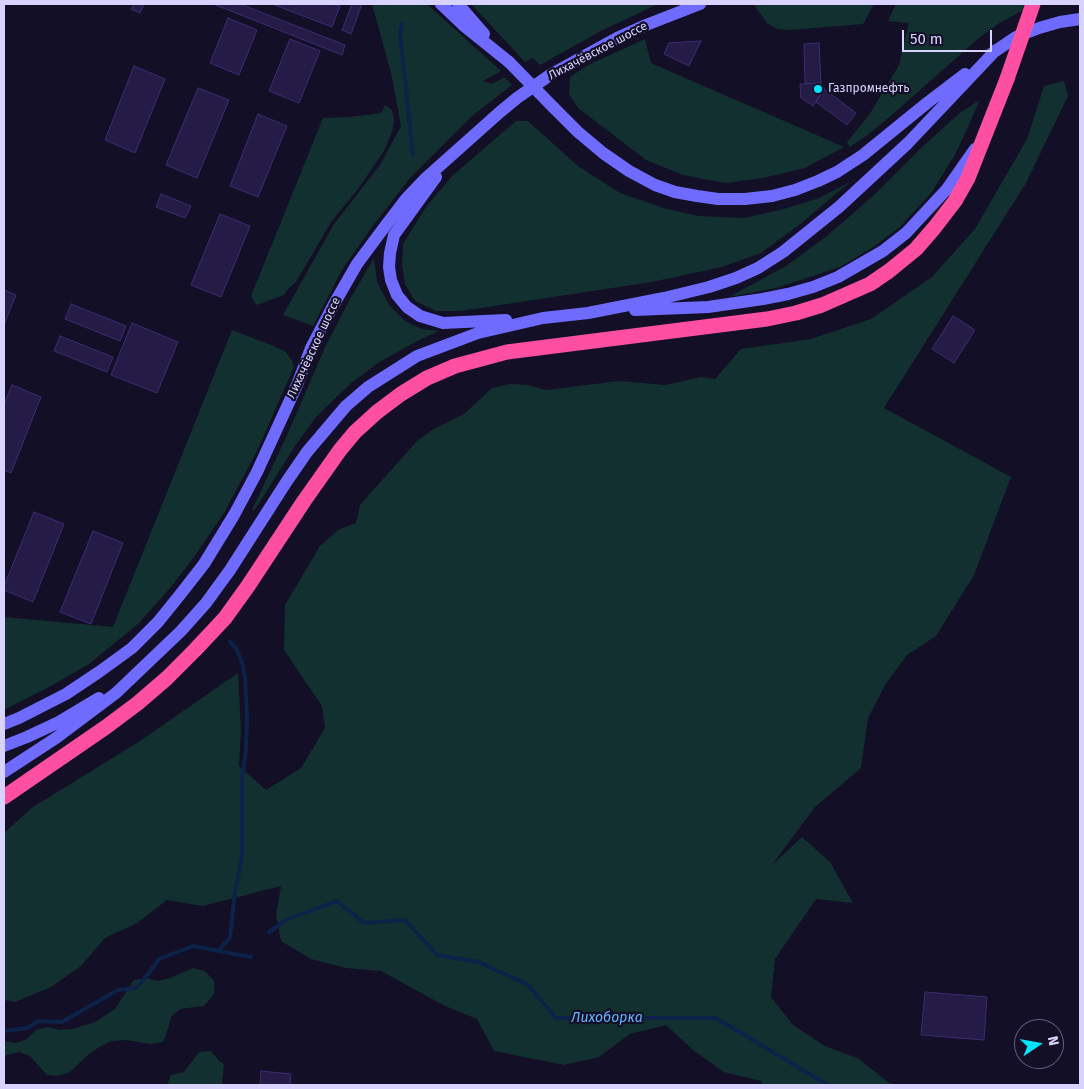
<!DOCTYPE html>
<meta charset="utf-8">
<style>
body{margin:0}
#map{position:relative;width:1084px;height:1089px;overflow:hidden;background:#130f26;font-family:"Fira Sans",sans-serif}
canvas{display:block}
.frame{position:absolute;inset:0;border:5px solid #d9d4ff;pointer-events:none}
.north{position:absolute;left:1014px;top:1019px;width:50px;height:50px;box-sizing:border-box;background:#130f26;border:1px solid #625e7d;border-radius:50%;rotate:78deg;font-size:14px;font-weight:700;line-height:20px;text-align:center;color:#d9d4ff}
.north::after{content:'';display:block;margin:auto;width:18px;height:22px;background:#00e5ff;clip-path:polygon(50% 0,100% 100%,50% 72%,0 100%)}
.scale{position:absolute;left:902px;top:30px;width:90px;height:22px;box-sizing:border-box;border:2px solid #d9d4ff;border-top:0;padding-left:6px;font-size:15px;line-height:18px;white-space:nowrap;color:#d9d4ff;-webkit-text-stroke:4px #130f26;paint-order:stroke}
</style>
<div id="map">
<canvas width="1084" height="1089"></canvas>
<div class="frame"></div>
<div class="north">N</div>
<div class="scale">50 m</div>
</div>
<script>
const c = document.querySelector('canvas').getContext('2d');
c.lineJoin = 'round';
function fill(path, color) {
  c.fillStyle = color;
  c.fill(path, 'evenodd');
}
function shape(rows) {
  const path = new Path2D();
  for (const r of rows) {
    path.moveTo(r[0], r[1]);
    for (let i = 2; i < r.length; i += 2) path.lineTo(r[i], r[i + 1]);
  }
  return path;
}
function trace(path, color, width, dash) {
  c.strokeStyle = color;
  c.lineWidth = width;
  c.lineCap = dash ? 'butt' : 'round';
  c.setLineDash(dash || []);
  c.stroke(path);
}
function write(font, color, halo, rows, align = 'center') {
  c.font = font + ' "Fira Sans",sans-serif';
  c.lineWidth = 4.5;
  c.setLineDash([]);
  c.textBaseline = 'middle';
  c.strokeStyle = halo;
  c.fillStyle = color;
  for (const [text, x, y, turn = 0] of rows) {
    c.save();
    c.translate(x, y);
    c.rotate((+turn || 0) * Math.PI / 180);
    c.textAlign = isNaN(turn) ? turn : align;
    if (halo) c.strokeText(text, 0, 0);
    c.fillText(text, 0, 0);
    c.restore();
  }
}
const green = shape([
 [372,4,427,4,501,71,483,81,492,84,505,77,512,85,472,116,410,178,372,227,342,270,313,326,283,315,334,224,380,165,401,126,391,73],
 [471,4,658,4,601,31,540,65,533,58,525,62],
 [754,4,874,4,863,24,790,30,777,29,767,23,754,5],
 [896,4,1043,4,1028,8,1001,22,980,37,893,114,869,134,850,147,847,142,869,115,899,65,909,23,888,21],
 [645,39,651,63,844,147,805,168,763,178,725,183,683,175,646,160,578,108,569,94,570,77,588,65],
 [1064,81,1068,96,1026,183,884,408,1011,477,974,575,936,636,907,655,885,685,868,718,861,768,815,807,772,865,802,837,830,862,853,903,816,899,775,959,771,997,793,1025,825,1046,859,1059,889,1083,899,1085,763,1085,761,1081,724,1072,693,1050,666,1025,630,1034,599,1057,564,1065,494,1051,477,1019,445,1006,381,971,346,968,311,959,281,941,276,915,281,886,203,906,167,900,137,923,105,938,81,966,51,987,15,1002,4,1000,4,833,33,807,140,741,238,673,241,730,239,766,266,790,301,768,325,728,322,706,284,650,285,605,320,546,338,530,356,523,360,505,417,441,432,430,464,414,492,388,510,384,527,385,546,390,619,381,665,385,701,377,715,379,741,349,811,339,871,319,932,277,975,229,1027,139,1044,86],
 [980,100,956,153,932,192,900,227,872,248,840,267,776,288,729,297,786,266,827,236,875,194,922,147,961,112],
 [385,105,392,110,394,119,393,129,384,151,358,189,331,222,296,282,289,288,284,295,256,305,251,296,323,118,350,117,381,113],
 [516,121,528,121,578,166,620,193,667,209,699,216,744,218,784,209,819,198,850,182,799,225,761,253,722,267,652,282,461,311,436,311,415,301,405,284,402,265,403,244,426,207,452,176],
 [374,258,377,282,389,305,405,321,421,329,439,331,417,341,378,363,350,384,316,417,295,446,254,511,252,510,288,433,326,345,350,299],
 [232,330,271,345,286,352,292,361,294,367,257,451,224,513,194,557,171,587,138,624,89,664,51,686,4,710,4,617,113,627],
 [193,968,205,971,214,981,214,994,204,1006,180,1009,171,1017,168,1029,163,1042,151,1044,126,1040,112,1041,101,1046,89,1054,70,1072,58,1076,47,1075,30,1056,19,1052,7,1055,4,1057,4,1041,16,1043,27,1039,36,1030,47,1027,60,1030,72,1029,95,1022,115,1009,134,980,146,978,158,981,170,978],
 [211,1051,219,1061,224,1064,222,1085,167,1085,171,1075,184,1072,199,1052]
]);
const stream = shape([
 [402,24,400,33,413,155],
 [269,932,286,920,337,901,364,923,405,920,437,955,479,962,528,985,556,1018,716,1018,828,1085],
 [218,951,230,938,235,892,242,857,242,780,246,750,247,717,245,677,242,662,236,648,230,642],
 [4,1031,28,1028,38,1021,62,1022,118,990,136,988,149,973,159,959,193,946,251,957]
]);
const building = shape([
 [134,4,144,4,140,13,131,9,134,4],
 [213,4,240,4,345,45,342,55,213,4],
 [272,4,333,4,340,6,332,27,272,4],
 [352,4,362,4,351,34,342,30,352,4],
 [228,18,257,30,239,75,210,63,228,18],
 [290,39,320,51,299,103,269,91,290,39],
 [701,41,689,66,664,54,669,43,701,41],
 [819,43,821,83,805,84,804,44,819,43],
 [134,66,165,79,135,153,105,140,134,66],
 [821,83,821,87,824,89,813,106,801,98,800,84,821,83],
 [198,88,229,100,197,178,166,165,198,88],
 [824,89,856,113,847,125,816,102,824,89],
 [258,114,287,126,258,197,230,186,258,114],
 [161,194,191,206,185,218,156,207,161,194],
 [220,214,250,226,221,297,191,285,220,214],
 [4,290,16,295,4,325,4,290],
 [71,304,126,326,120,341,65,319,71,304],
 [953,316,975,330,954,363,932,349,953,316],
 [132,323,178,342,157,393,111,375,132,323],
 [60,336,113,357,107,372,54,351,60,336],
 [12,385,41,397,11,473,4,470,4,404,12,385],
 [34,512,64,524,33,602,4,590,4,586,34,512],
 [93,531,123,543,91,624,60,612,93,531],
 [925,992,987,997,984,1040,921,1035,925,992],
 [261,1071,291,1074,290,1085,260,1085,261,1071]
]);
const secondary = shape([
 [441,4,463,25,509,62],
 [458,4,484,34],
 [991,54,1016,37,1039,28,1060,22,1080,19],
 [554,108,578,132,603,153,629,171,655,185,675,192,697,196,718,199,745,199,772,196,795,190,818,181,837,172,863,155,927,103,965,74],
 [436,177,394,235,390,253,389,267,391,280,397,295,407,307,420,316,443,323,506,320],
 [635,310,708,307,763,299,788,294,813,287,838,277,883,251,906,233,947,189,975,149],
 [4,724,19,718,66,694,99,672,132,648,158,622,179,596,204,564,234,515,257,472,297,385,311,348,334,304,357,264,383,229,406,199,426,178,500,112,517,98,550,75,617,38,646,25,700,4],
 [4,746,27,737,59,722,99,698],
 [4,772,56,738,116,693,181,631,206,603,230,570,287,481,307,452,346,406,368,387,417,356,478,333,543,318,588,313,664,298,709,287,736,278,758,268,783,252,839,207,908,143,996,50]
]);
const highway = shape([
 [4,797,106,727,138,703,167,678,195,650,225,618,248,586,304,501,340,450,355,432,377,412,401,394,427,378,455,366,507,352,767,319,796,313,822,305,870,284,889,271,916,249,935,227,955,201,968,178,1007,79]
]);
const secondaryBridge = shape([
 [509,62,554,108]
]);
const highwayBridge = shape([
 [1007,79,1033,4]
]);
const markers = [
 [818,89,5,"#00e5ff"]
];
const streetNames = [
 ["Лихачёвское шоссе",598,51,-28],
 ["Лихачёвское шоссе",314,348,-65]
];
const poiNames = [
 ["Газпромнефть",828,89]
];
const waterNames = [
 ["Лихоборка",607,1018]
];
fill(green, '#12302f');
trace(stream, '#0c2248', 4);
fill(building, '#241b47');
trace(building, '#3b2d73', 1);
trace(secondary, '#6f6bff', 12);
trace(highway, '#ff4fa3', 15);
trace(secondaryBridge, '#6f6bff', 12);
trace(highwayBridge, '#ff4fa3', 15);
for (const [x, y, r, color] of markers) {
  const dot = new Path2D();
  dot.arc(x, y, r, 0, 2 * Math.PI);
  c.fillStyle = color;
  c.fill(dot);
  trace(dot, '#130f26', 2);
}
write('12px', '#d9d4ff', '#130f26', streetNames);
write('12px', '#d9d4ff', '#130f26', poiNames, 'left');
write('italic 14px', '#62b6ff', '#130f26', waterNames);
</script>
